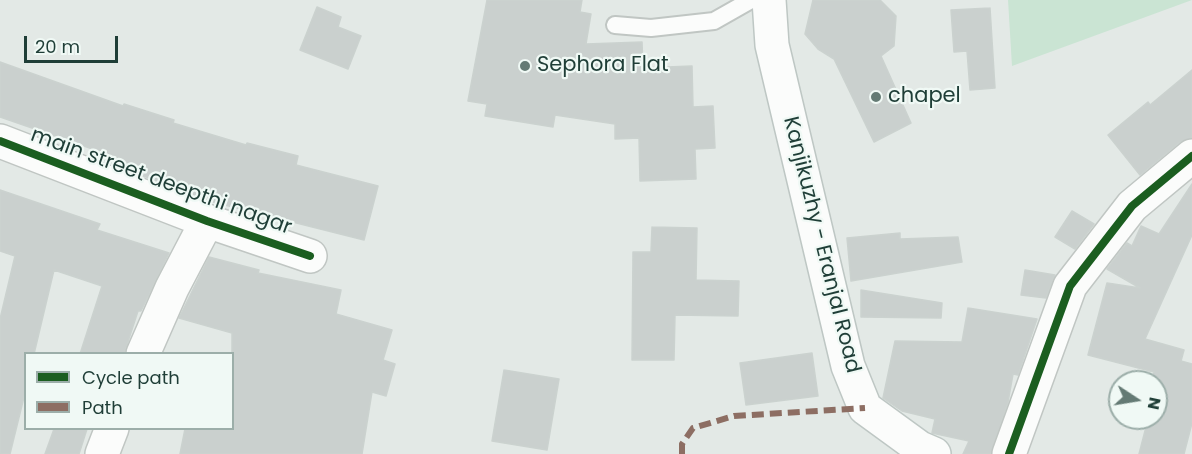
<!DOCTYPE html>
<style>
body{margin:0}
#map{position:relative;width:1192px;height:454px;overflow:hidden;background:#e3e9e6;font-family:Poppins,sans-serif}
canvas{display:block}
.legend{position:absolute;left:24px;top:352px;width:210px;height:78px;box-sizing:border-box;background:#f0f9f5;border:2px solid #9caea9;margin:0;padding:8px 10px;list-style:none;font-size:18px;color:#1f3e37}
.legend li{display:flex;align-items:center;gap:12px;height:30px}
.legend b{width:30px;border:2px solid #9caea9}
.north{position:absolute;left:1108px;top:370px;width:60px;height:60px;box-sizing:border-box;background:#f0f9f5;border:2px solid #9caea9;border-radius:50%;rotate:102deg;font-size:16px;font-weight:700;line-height:24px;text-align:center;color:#1f3e37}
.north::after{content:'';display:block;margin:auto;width:21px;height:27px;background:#647a74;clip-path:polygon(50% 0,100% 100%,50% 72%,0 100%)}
.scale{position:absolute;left:24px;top:36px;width:94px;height:27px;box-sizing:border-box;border:3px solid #1f3e37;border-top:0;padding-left:8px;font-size:18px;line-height:21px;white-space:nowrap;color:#1f3e37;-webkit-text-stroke:4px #f0f9f5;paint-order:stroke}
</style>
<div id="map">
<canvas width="1192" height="454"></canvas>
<ul class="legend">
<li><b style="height:8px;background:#1b5e20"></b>Cycle path</li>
<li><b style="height:8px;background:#8d6e63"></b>Path</li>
</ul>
<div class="north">N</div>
<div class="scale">20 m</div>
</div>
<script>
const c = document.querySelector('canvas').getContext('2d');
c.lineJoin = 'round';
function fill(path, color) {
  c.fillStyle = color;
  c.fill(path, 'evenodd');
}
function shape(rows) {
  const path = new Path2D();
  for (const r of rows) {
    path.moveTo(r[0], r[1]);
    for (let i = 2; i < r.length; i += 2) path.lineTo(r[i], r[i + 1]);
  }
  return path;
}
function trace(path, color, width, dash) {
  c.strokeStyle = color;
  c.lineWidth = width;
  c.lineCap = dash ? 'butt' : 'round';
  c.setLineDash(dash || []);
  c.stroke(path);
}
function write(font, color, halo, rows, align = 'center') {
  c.font = font + ' Poppins,sans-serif';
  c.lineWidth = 4.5;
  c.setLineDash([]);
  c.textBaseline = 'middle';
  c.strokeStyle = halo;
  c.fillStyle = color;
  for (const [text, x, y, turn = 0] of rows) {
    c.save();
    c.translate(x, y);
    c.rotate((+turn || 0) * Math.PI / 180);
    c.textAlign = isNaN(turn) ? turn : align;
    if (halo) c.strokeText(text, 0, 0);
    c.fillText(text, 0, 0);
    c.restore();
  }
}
const green = shape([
 [1008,0,1192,0,1012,66]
]);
const building = shape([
 [487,0,582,0,580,12,591,14,586,44,642,42,643,68,692,66,693,107,713,106,715,148,695,149,696,179,640,181,639,138,615,139,615,124,555,115,553,127,485,116,487,104,468,101,487,0],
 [813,0,880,0,896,16,894,46,881,56,911,123,874,142,834,59,818,49,805,34,813,0],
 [317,7,341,17,338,27,361,36,348,69,300,50,317,7],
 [990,8,995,88,970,90,967,51,954,52,951,10,990,8],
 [0,62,123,106,124,104,174,120,173,123,246,145,247,143,298,156,296,165,378,186,364,240,205,200,105,161,107,154,0,117,0,62],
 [1192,70,1192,138,1180,142,1140,175,1108,135,1148,102,1150,105,1192,70],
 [1192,184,1192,235,1145,339,1184,350,1181,361,1192,364,1192,423,1184,454,1139,454,1146,427,1139,425,1141,418,1156,418,1156,382,1151,382,1154,372,1088,355,1107,283,1140,288,1107,269,1127,243,1132,246,1141,226,1159,234,1192,184],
 [0,190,100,224,97,230,169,253,141,311,138,311,124,354,80,354,102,286,54,270,34,354,26,354,26,389,10,454,0,454,0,319,15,256,0,251,0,190],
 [1072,211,1094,224,1075,249,1055,237,1072,211],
 [652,227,697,228,696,280,739,281,738,316,675,315,674,360,632,360,633,252,651,252,652,227],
 [900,233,900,239,958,237,962,262,851,281,847,238,900,233],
 [209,257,259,270,258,273,341,290,336,314,392,330,383,360,395,364,386,396,372,392,362,454,180,454,185,429,232,429,232,333,179,318,209,257],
 [1025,270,1055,275,1046,298,1021,295,1025,270],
 [861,290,942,303,941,318,861,317,861,290],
 [968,308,1037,319,1018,375,1013,374,1008,402,991,454,963,454,969,441,932,433,935,419,902,411,883,398,895,341,962,342,968,308],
 [812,353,818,396,746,405,740,363,812,353],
 [504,370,559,379,547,450,492,441,504,370],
 [54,429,87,429,79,454,45,454,54,429]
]);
const service = shape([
 [615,25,651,28,714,21,751,0]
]);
const minor = shape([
 [0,141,207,221,310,256],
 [143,354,172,288,207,221],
 [102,454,112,428],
 [1009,454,1070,286,1132,206,1192,156]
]);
const secondary = shape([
 [769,0,772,45,848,366,865,408,920,448,934,454]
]);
const quiet = shape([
 [682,454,682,444,693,428,734,416,865,408]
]);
const cycleway = shape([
 [0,141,207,221,310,256],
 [1009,454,1070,286,1132,206,1192,156]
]);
const markers = [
 [525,66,6,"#647a74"],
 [876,97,6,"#647a74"]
];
const poiNames = [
 ["Sephora Flat",537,66],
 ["chapel",888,97]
];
const streetNames = [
 ["main street deepthi nagar",161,182,20],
 ["Kanjikuzhy - Eranjal Road",821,245,76]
];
fill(green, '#cae4d3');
fill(building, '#cad0ce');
trace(building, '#cbd2cf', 1.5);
trace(service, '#c0c6c3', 20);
trace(minor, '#c0c6c3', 36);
trace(secondary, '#bec7c4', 36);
trace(service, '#fbfcfb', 16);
trace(minor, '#fbfcfb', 33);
trace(secondary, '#fbfcfb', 33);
trace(quiet, '#8d6e63', 6, [12, 6]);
trace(cycleway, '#1b5e20', 8);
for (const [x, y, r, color] of markers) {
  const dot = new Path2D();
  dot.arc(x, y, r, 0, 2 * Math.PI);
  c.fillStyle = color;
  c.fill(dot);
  trace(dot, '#f0f9f5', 2);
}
write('21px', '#1f3e37', '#f0f9f5', poiNames, 'left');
write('21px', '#1f3e37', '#f0f9f5', streetNames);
</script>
